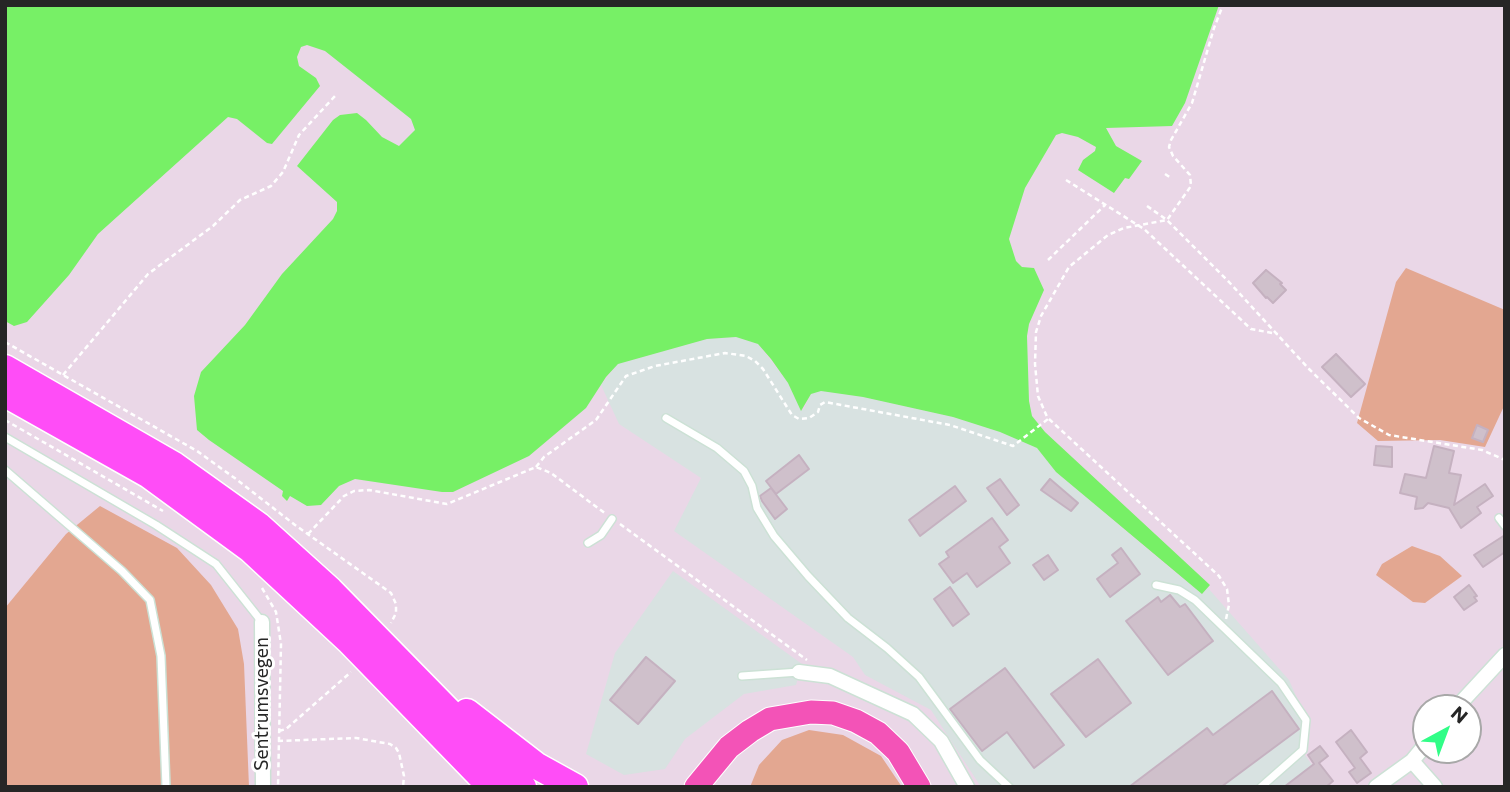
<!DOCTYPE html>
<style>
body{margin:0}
#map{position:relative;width:1510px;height:792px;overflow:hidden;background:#ead7e7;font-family:Commissioner,sans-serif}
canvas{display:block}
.frame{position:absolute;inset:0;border:7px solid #262626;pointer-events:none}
.north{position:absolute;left:1412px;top:694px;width:70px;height:70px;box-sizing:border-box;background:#fff;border:2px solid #a8a8a8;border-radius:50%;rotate:41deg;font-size:19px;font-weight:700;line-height:28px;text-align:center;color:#262626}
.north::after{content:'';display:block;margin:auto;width:24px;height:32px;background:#31fd87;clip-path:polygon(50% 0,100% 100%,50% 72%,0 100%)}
</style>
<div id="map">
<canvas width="1510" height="792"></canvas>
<div class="frame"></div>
<div class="north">N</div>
</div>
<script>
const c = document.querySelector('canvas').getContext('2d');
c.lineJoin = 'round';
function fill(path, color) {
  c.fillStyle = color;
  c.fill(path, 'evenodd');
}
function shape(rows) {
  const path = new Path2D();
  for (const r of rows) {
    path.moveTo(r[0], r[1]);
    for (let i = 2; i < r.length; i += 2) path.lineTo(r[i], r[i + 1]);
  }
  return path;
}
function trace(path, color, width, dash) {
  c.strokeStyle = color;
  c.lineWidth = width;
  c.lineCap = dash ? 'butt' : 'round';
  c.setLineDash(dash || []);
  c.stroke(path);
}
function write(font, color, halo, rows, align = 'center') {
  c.font = font + ' Commissioner,sans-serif';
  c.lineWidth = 6;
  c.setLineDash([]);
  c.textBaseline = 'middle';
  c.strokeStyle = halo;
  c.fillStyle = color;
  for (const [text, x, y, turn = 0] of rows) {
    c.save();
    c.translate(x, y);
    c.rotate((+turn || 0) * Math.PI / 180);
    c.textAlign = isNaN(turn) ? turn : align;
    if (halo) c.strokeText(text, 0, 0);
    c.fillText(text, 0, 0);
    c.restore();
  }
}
const industrial = shape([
 [736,337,758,344,788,383,801,410,804,409,811,394,821,391,863,397,953,417,1000,432,1037,448,1056,472,1171,569,1202,594,1208,588,1289,680,1304,714,1302,751,1328,787,981,787,931,710,865,675,853,657,674,531,701,478,619,424,601,385,618,364,707,339],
 [673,571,802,664,796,685,744,694,685,739,665,769,624,775,586,754,615,653]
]);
const green = shape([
 [1406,268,1505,310,1505,404,1485,447,1440,440,1378,441,1357,423,1396,282],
 [100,506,177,548,211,585,238,629,244,664,249,787,5,787,5,608,66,534],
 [1412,546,1440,556,1462,576,1425,603,1413,602,1376,575,1382,564],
 [809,730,843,735,881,756,902,787,750,787,759,765,782,740]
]);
const water = shape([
 [5,5,1219,5,1185,103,1172,126,1106,128,1116,146,1142,161,1129,179,1125,178,1114,193,1078,170,1083,160,1095,151,1096,147,1078,137,1062,133,1056,135,1025,188,1009,239,1016,261,1022,267,1034,268,1044,290,1029,324,1027,336,1029,401,1032,416,1045,432,1210,585,1202,594,1056,472,1037,448,1000,432,953,417,863,397,821,391,811,394,801,411,788,383,771,359,758,344,736,337,707,339,618,364,606,377,586,408,529,456,453,492,442,492,355,479,339,486,321,505,307,506,290,496,287,501,282,496,283,491,209,440,197,430,194,396,201,372,245,325,282,274,333,219,337,211,337,202,297,166,333,120,340,115,357,113,366,120,382,137,399,146,415,130,411,119,325,51,307,45,301,47,297,57,299,66,316,78,320,86,272,144,267,143,237,119,228,117,98,234,69,275,27,322,14,326,5,321]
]);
const building = shape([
 [1266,270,1282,283,1280,284,1286,290,1273,303,1267,297,1266,298,1253,283,1266,270],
 [1336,354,1365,384,1351,397,1322,367,1336,354],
 [1477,425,1488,430,1483,442,1472,438,1477,425],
 [1376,446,1392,447,1392,467,1374,465,1376,446],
 [1434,446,1454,451,1449,473,1461,475,1454,505,1485,484,1493,496,1477,507,1481,513,1461,528,1449,508,1428,503,1423,508,1415,509,1417,497,1400,493,1405,474,1426,478,1434,446],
 [799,455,809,469,776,494,766,481,799,455],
 [1000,479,1019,505,1007,515,987,488,1000,479],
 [1050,479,1078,503,1071,511,1041,490,1050,479],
 [955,486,966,501,920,536,909,520,955,486],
 [771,488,787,509,775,519,762,501,760,496,771,488],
 [992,518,1008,540,999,547,1010,563,977,587,967,573,953,583,939,564,949,557,946,552,992,518],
 [1505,535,1505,552,1483,567,1474,555,1505,535],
 [1121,548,1140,574,1110,597,1097,579,1118,563,1112,555,1121,548],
 [1048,555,1058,570,1044,580,1033,565,1048,555],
 [1469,585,1477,596,1474,597,1477,601,1464,610,1454,597,1469,585],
 [950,587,969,614,953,626,934,599,950,587],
 [1170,595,1180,607,1185,604,1213,641,1168,675,1126,621,1158,597,1161,602,1170,595],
 [646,657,675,681,638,724,610,700,646,657],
 [1098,659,1131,703,1086,737,1051,694,1098,659],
 [1005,668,1064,745,1034,768,1007,732,982,751,950,709,1005,668],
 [1272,691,1299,729,1221,787,1129,787,1207,728,1213,735,1272,691],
 [1351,730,1367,752,1360,758,1371,773,1357,783,1349,772,1355,768,1336,742,1351,730],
 [1320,746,1328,756,1319,763,1333,781,1326,787,1284,787,1314,764,1308,755,1320,746]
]);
const path = shape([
 [1165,174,1171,178],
 [1066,180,1144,229,1251,329,1278,334],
 [1147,206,1167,220,1229,282,1309,369,1359,418,1389,435,1482,450,1505,460],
 [1048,260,1105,205],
 [5,342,197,451,236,479,295,525,391,593,396,604,396,613,391,623],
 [63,375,148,274,213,226,240,200,271,186,283,172,299,135,335,96],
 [1049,419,1219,576,1227,589,1229,605,1226,619],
 [5,420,163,511],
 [536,467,544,457,596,420,626,376,655,366,725,353,746,356,755,361,763,369,792,415,799,419,809,418,818,412,820,405,825,402,950,425,1013,446,1048,419,1038,396,1035,364,1036,332,1041,316,1069,267,1108,235,1124,228,1167,220,1191,186,1190,175,1173,156,1169,147,1171,140,1192,103,1214,28,1223,5],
 [620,524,807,660],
 [308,534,344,496,354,491,369,490,447,504,536,467,551,473,606,514],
 [262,588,276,612,281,644,278,787],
 [279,731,286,729,351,672],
 [278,741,356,738,390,744,396,748,399,753,404,776,403,787]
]);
const lane = shape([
 [666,418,717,448,744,471,752,486,757,508,774,536,808,576,848,618,887,648,919,677,980,760,1009,787],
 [5,437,156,525,216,564,262,622],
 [5,470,122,571,150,600,161,656,166,787],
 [1499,518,1505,526],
 [588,543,601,535,612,519],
 [1156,585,1179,590,1195,600,1281,683,1306,720,1303,750,1261,787],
 [742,676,799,672]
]);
const street = shape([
 [262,622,263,787],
 [799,672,830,676,913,714,941,741,967,787],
 [1456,708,1505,655],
 [1412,761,1435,787],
 [1376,787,1412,761,1426,744]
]);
const primary = shape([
 [696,787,729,747,750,731,770,719,811,712,833,713,856,721,878,733,898,752,919,787]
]);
const highway = shape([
 [5,368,174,465,258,525,330,590,523,787],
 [5,394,149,475,250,549,349,641,491,787],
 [467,712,537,766,575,787]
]);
const streetNames = [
 ["Sentrumsvegen",262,704,-90]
];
fill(industrial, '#d8e2e1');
fill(green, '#e3a791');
fill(water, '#77f066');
fill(building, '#cfc0cb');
trace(building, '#c5b1c0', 2);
trace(lane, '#cce1d5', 10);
trace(street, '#cce1d5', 17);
trace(primary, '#fff', 25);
trace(highway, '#fff', 29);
trace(path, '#fff', 2.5, [5, 3.5]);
trace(lane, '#fff', 7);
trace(street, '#fff', 14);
trace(primary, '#f353b7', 23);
trace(highway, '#ff4df7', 26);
write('19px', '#262626', '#fff', streetNames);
</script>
